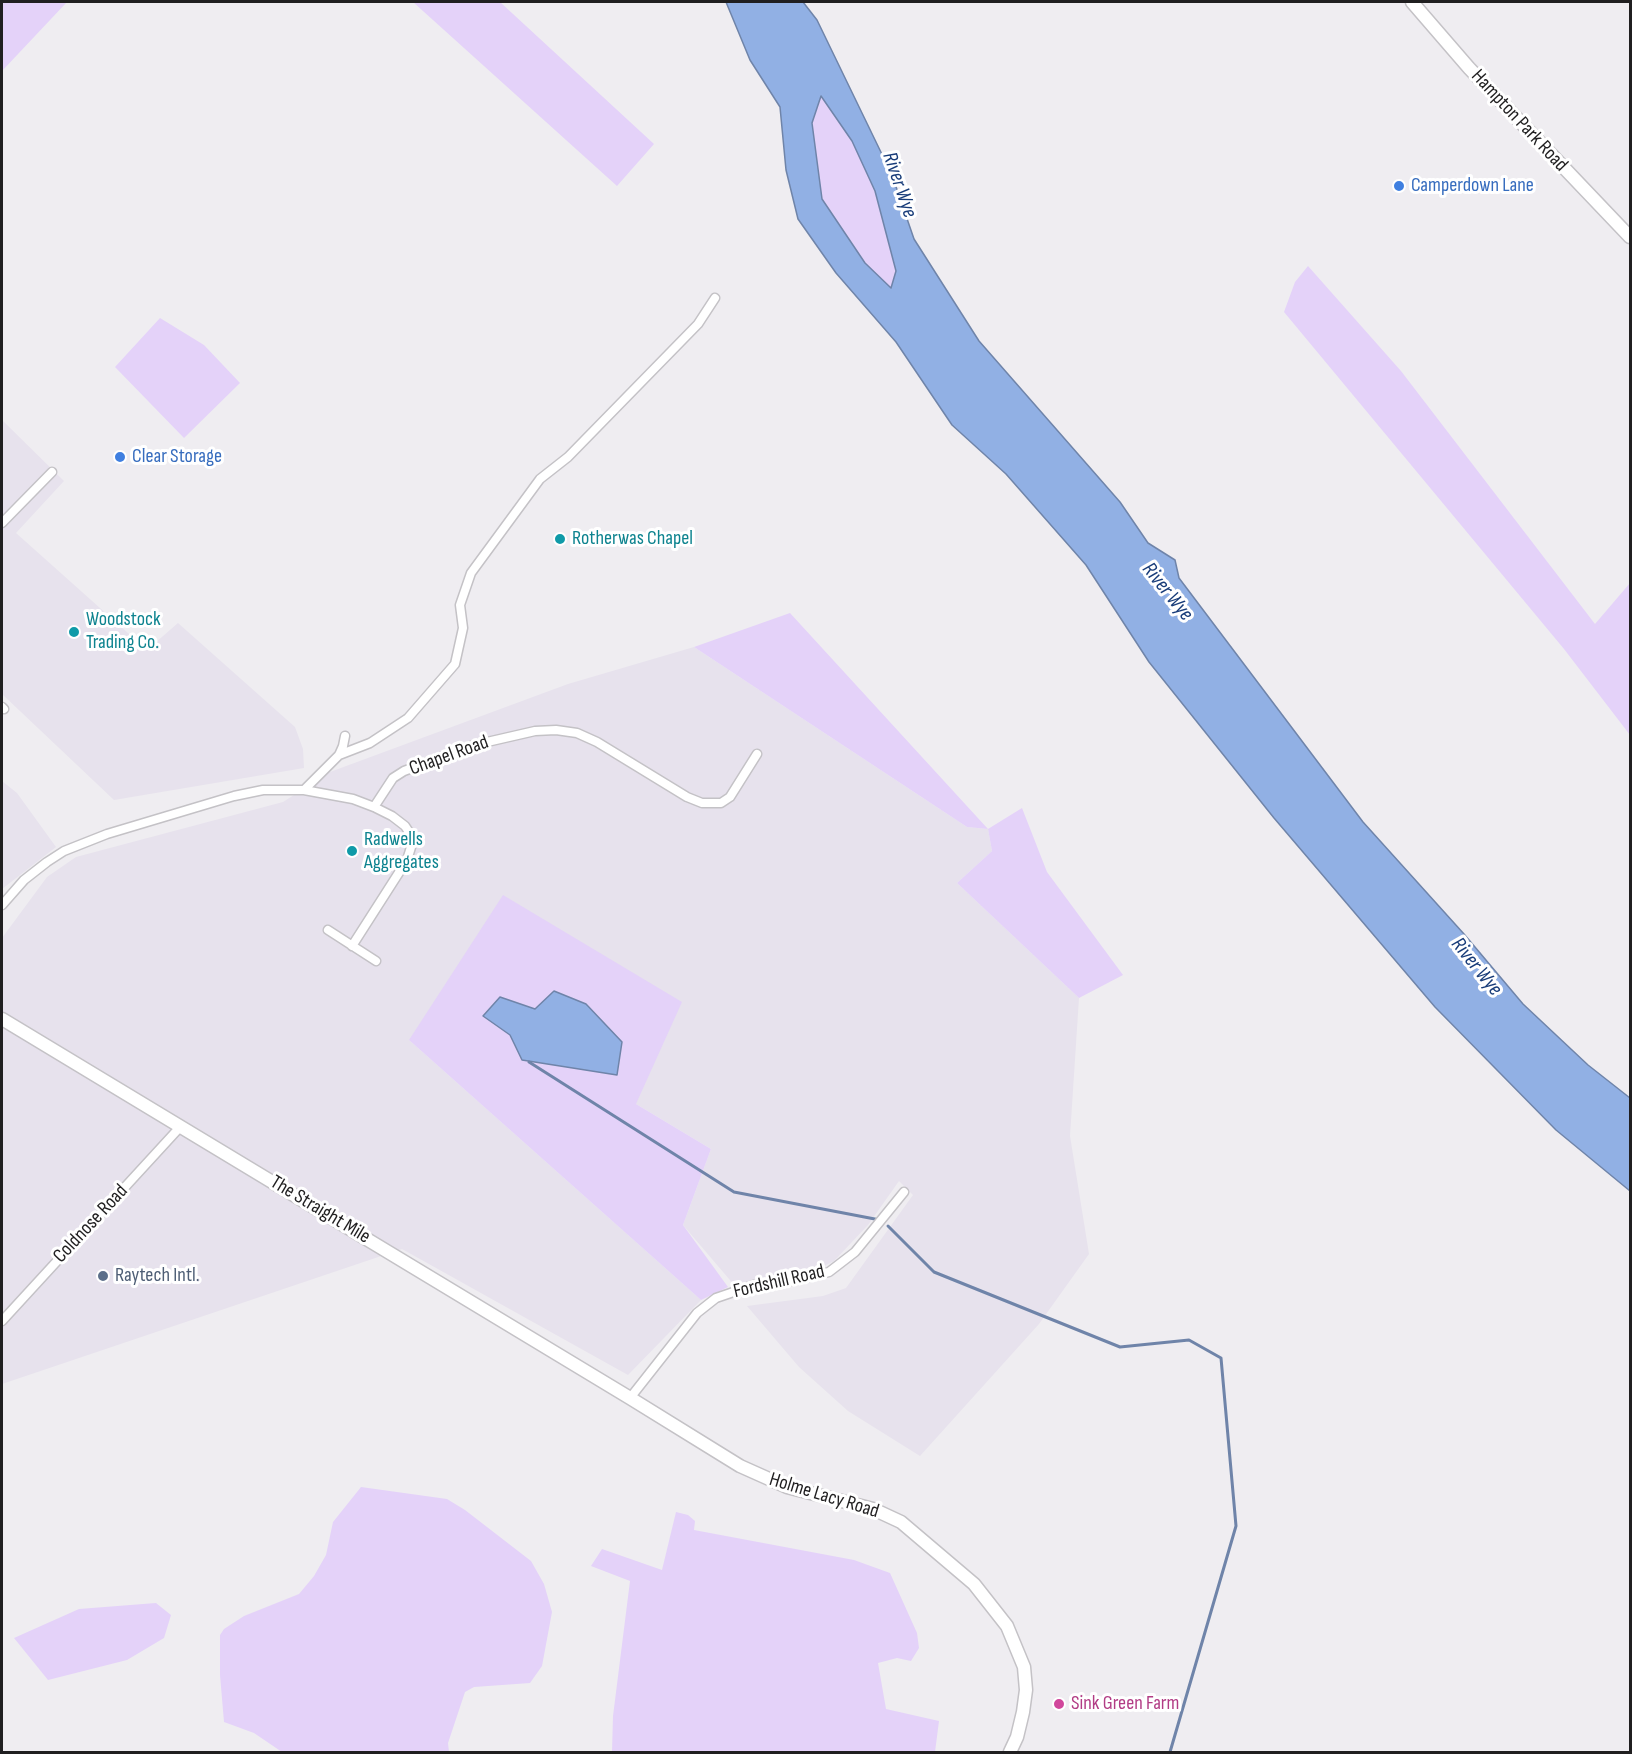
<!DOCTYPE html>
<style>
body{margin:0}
#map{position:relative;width:1632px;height:1754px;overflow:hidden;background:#efedf1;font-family:"Sofia Sans Condensed",sans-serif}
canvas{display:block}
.frame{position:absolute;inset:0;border:3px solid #201f20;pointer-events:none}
</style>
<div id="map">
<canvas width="1632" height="1754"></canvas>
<div class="frame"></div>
</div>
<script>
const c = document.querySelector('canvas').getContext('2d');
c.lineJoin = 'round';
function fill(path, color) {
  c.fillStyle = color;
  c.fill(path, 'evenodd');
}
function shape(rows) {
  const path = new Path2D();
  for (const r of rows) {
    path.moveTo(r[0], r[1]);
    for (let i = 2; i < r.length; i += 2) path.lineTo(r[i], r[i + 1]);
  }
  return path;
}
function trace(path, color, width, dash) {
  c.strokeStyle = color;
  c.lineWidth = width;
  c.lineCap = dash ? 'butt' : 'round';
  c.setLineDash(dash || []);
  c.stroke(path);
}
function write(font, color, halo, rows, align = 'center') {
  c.font = font + ' "Sofia Sans Condensed",sans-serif';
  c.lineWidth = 6;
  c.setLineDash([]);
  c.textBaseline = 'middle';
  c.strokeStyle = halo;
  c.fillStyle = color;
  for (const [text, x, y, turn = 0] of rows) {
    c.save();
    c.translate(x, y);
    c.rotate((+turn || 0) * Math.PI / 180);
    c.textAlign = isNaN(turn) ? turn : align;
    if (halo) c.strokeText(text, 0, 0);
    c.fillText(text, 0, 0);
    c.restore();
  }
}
const built = shape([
 [2,420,64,481,16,533,147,650,178,623,295,727,303,749,304,768,114,800,2,694],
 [694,647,967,827,988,829,992,851,957,883,1079,998,1070,1136,1089,1254,1039,1324,920,1456,848,1411,799,1367,747,1306,823,1296,846,1288,913,1195,899,1181,868,1225,834,1261,814,1271,735,1286,683,1225,711,1149,636,1104,409,1040,701,1300,628,1375,402,1249,2,1384,2,938,47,877,76,857,283,802,330,772,568,684],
 [2,781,17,793,56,847,2,889]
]);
const green = shape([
 [2,2,67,2,2,71],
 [413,2,500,2,654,144,617,186],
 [821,95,852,141,875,191,896,271,891,288,865,263,822,199,812,123],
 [1308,266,1401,371,1595,624,1630,583,1630,735,1564,649,1284,312,1295,282],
 [160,318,204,345,240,383,184,438,115,367],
 [790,613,988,829,1022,808,1047,872,1123,975,1079,998,957,883,992,851,988,829,967,827,694,647],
 [503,895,682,1002,636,1104,711,1149,683,1225,728,1287,701,1300,409,1040],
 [361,1487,447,1499,465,1510,531,1561,544,1584,552,1612,542,1666,530,1683,474,1687,465,1692,448,1743,449,1752,282,1752,254,1733,224,1722,220,1675,220,1635,224,1629,244,1616,299,1594,314,1576,326,1555,333,1522],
 [676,1512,688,1515,695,1521,694,1530,854,1560,890,1573,917,1633,919,1648,911,1661,897,1658,878,1663,886,1709,939,1721,935,1752,612,1752,613,1716,630,1581,591,1566,602,1549,662,1570],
 [156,1603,171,1615,164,1638,127,1660,48,1680,14,1638,79,1609]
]);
const water = shape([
 [726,2,803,2,817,20,892,175,914,239,979,341,1120,502,1148,543,1175,560,1179,578,1363,822,1464,934,1523,1004,1588,1065,1630,1098,1630,1191,1556,1130,1435,1007,1274,818,1149,662,1086,565,1006,474,952,425,896,342,836,273,798,219,786,170,780,107,750,60,726,2],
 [821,96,852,141,875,191,896,271,891,288,865,263,822,199,812,123,821,96],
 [554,991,586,1004,622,1042,617,1075,522,1060,510,1035,483,1016,500,997,535,1009,554,991]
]);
const stream = shape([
 [529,1062,734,1192,880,1220],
 [888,1226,934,1272,1120,1347,1189,1340,1221,1358,1236,1526,1170,1752]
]);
const minor = shape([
 [2,523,52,472],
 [2,707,4,709],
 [339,755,370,743,408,718,455,664,463,628,460,605,471,573,540,479,568,457,698,324,715,298],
 [304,790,339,755,343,746,345,736],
 [374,807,393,778,404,771,474,745,535,731,556,730,577,733,597,742,687,797,702,803,721,803,730,797,757,754],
 [2,905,24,880,47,862,64,851,107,834,234,796,263,790,304,790,353,799,374,807,392,816,405,826,411,835,412,844,407,860,352,946],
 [328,930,376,961],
 [2,1321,181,1126],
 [630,1398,697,1313,716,1298,754,1285,787,1282,829,1272,855,1252,904,1192]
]);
const secondary = shape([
 [1412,2,1469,68,1630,237],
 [2,1019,630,1398,740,1466,787,1487,873,1509,901,1522,974,1584,1007,1626,1024,1667,1026,1690,1023,1712,1017,1737,1010,1752]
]);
const markers = [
 [1399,186,6,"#3f7fe0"],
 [120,457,6,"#3f7fe0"],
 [560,539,6,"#0f9aa8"],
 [74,632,6,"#0f9aa8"],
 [352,851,6,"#0f9aa8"],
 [103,1276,6,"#5c6f8a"],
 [1059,1704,6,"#d1479c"]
];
const streetNames = [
 ["Hampton Park Road",1519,121,47],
 ["Chapel Road",449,756,-20],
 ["The Straight Mile",320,1210,31],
 ["Coldnose Road",91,1224,-47],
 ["Fordshill Road",779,1282,-13],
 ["Holme Lacy Road",824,1496,17]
];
const shopNames = [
 ["Camperdown Lane",1411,186],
 ["Clear Storage",132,457]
];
const cultureNames = [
 ["Rotherwas Chapel",572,539],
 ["Woodstock",86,620],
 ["Trading Co.",86,643],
 ["Radwells",364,840],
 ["Aggregates",364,863]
];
const serviceNames = [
 ["Raytech Intl.",115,1276]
];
const hotelNames = [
 ["Sink Green Farm",1071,1704]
];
const waterNames = [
 ["River Wye",899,185,71],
 ["River Wye",1167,592,51],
 ["River Wye",1476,967,51]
];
fill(built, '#e7e2ed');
fill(green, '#e4d2f9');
fill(water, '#91b0e4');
trace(water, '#6f84a9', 1.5);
trace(stream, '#6f84a9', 3);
trace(minor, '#c4c2c6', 11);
trace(secondary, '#c4c2c6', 15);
trace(minor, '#fff', 8);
trace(secondary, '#fff', 12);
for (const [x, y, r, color] of markers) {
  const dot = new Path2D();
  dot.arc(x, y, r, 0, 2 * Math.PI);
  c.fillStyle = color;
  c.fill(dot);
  trace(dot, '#fff', 2);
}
write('20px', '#201f20', '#fff', streetNames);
write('20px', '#366cbe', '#fff', shopNames, 'left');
write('20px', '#0d838f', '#fff', cultureNames, 'left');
write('20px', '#4e5e75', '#fff', serviceNames, 'left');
write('20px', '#b23c85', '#fff', hotelNames, 'left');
write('italic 21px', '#183c79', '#fff', waterNames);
</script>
